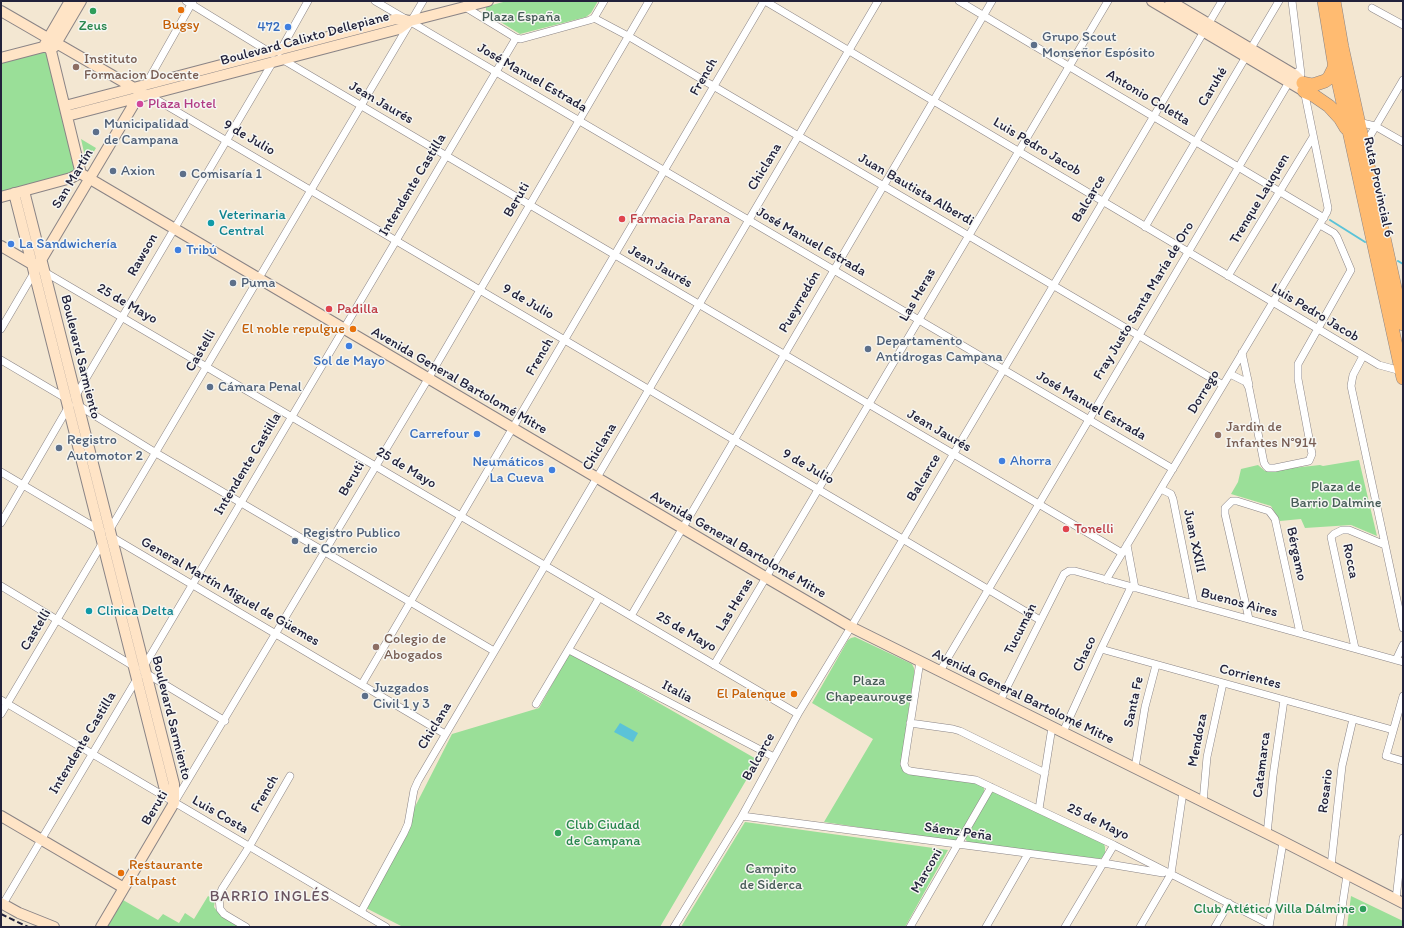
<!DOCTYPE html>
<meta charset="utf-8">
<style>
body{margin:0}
#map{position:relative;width:1404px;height:928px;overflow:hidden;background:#f3e7d2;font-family:Itim,sans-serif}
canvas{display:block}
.frame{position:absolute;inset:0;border:2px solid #22223b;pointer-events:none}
</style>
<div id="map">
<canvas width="1404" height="928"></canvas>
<div class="frame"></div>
</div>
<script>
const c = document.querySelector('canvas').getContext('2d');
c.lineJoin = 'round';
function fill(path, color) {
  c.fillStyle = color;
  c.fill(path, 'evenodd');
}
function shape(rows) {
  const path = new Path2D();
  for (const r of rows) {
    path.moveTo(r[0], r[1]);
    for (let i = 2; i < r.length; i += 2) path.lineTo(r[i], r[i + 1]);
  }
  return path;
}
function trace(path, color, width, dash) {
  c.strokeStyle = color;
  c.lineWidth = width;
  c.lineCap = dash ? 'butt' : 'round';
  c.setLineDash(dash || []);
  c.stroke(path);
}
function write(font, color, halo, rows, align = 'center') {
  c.font = font + ' Itim,sans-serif';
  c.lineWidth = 3;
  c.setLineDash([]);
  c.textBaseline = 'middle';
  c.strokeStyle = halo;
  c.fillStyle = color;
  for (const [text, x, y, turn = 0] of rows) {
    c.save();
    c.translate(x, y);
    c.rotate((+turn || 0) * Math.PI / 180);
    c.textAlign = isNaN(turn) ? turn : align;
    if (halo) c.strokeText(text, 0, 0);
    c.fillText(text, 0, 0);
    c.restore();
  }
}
const green = shape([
 [507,1,598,1,591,13,586,17,520,34,486,13,486,7,488,6],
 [39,51,46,52,76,166,75,170,72,173,1,192,1,61],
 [81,139,96,148,88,162,86,161],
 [1359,460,1377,536,1351,525,1305,528,1301,519,1280,521,1271,506,1231,494,1238,482,1241,469,1258,465,1265,471,1320,465,1323,466],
 [855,637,912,664,914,668,914,675,901,762,902,768,974,782,982,785,984,788,984,792,959,837,956,840,951,841,824,822,873,739,812,703,848,640,851,638],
 [570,652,758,760,660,927,403,927,364,907,452,734,539,708],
 [993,792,997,792,1099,841,1104,844,1105,847,1105,853,1104,856,1100,859,967,842,965,838,991,793],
 [745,822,948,850,905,927,681,927],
 [208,896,215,900,214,907,218,912,242,927,107,927,123,900,158,920,163,914,179,923,185,913,194,919],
 [1351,896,1403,921,1403,927,1347,927]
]);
const water = shape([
 [620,723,638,733,633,742,614,732]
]);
const stream = shape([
 [1330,220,1365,242],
 [1398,261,1403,264]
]);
const street = shape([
 [186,1,271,53],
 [375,1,1173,469],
 [765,1,1379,365,1401,371],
 [959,1,1324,218],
 [1292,1,1301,74],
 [466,5,465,7,516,38,521,39,590,20,594,18,604,1],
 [1372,8,1403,25],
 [594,18,628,36,1223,385],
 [280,51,308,1],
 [280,58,1122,553],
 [145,86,193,1],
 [147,94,1040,620],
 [1358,122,1375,126,1403,142],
 [1364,146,1403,80],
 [1145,227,1279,1],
 [43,271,798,714],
 [1228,276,1313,137],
 [1,329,35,271],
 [1242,353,1249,385],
 [1363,356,1353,375,1351,386,1403,628],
 [1,360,67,399],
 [1230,374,1246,382,1249,388,1264,463,1266,466,1268,468,1275,468,1309,461,1312,454,1298,379,1298,364,1351,270,1337,237,1334,233,1320,225],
 [75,397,274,60],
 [76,404,156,453,494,651],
 [1,472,101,531],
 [1161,489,1171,494,1173,499,1194,604],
 [1,523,69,406],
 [109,531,423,1],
 [110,536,445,734],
 [1127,545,1135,588],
 [1106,580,1327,212,1328,208,1304,90],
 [1,586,135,667],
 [631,616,992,1],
 [1249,619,1225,514,1225,508,1232,501,1237,501,1269,511,1275,519,1300,633],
 [1355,648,1331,537,1334,534,1342,530,1349,530,1385,545],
 [1101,649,1393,730],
 [569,650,774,757],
 [1396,660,1403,645],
 [920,661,904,764,906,769,910,771,976,780,1114,845,1269,924],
 [714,665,1108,1],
 [143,668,516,38],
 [940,671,1292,77,1300,70],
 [144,672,225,721],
 [362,684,764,1],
 [1403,696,1386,756,1403,761],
 [1,700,386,927],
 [1000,701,1064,574,1069,571,1075,571,1403,662],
 [536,704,599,598],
 [1,714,103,542],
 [910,723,953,729,960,731,1045,773],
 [1063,732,1101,649,1131,587],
 [1135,768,1145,707,1156,665],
 [1203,802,1207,757,1223,683],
 [174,803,428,379,649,1],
 [1039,809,1052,727],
 [742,816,1103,863,1163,873],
 [1267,834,1273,776,1284,700],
 [1331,866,1342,766,1353,719],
 [1396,899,1403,838],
 [3,904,138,677],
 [361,912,404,833,408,824,414,790,418,781,878,1],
 [246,927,224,914,220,909,219,897,222,889,249,847,290,776],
 [674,927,742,816,798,714,851,627,1222,1],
 [910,927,991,787],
 [986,927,1028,854],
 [1065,927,1114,845],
 [1140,927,1171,874,1183,792],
 [1215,927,1229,903],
 [1269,927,1283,842],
 [1339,927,1347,875]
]);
const secondary = shape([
 [1152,1,1304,91],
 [1170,1,1295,75,1303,83],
 [1,11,141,92,37,267,1,246],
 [45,44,70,1],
 [54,47,81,1],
 [1,58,43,47,48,47,51,51,80,170,80,173,71,178,1,197],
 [65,106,396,19,410,21],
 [67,116,399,29,410,21,488,1],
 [80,173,767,578,851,627,1278,839,1403,903],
 [24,191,174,784,174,801],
 [14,193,164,786,174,803],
 [1,816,124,888],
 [1,903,19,913,54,927],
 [101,927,174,803]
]);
const highway = shape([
 [1324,1,1334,62,1403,378],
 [1334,1,1342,47,1403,324],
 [1303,83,1313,85,1325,81,1329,78,1334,68,1334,64],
 [1304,91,1313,95,1329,106,1340,118,1346,128]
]);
const rail = shape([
 [1,914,28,927]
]);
const markers = [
 [181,10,4,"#e8710a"],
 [93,11,4,"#2e9e5b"],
 [288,27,4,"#3f7fe0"],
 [1034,45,4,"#5c6f8a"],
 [76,67,4,"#8d6e63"],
 [140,104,4,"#d1479c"],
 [96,132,4,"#5c6f8a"],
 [113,171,4,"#5c6f8a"],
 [183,174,4,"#5c6f8a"],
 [622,219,4,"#e0444e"],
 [211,223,4,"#0f9aa8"],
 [11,244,4,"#3f7fe0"],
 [178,250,4,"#3f7fe0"],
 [233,283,4,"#5c6f8a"],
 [329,309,4,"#e0444e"],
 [353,329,4,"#e8710a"],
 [349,346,4,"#3f7fe0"],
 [868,349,4,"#5c6f8a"],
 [210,387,4,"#5c6f8a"],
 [477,434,4,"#3f7fe0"],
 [1218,435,4,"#8d6e63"],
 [59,448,4,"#5c6f8a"],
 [1002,461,4,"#3f7fe0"],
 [552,470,4,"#3f7fe0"],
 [1066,529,4,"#e0444e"],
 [295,541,4,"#5c6f8a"],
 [89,611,4,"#0f9aa8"],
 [376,647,4,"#8d6e63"],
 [794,694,4,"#e8710a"],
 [365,696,4,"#5c6f8a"],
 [558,833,4,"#2e9e5b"],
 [121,873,4,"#e8710a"],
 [1363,909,4,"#2e9e5b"]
];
const parkNames = [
 ["Plaza España",521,17],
 ["Plaza de",1336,487],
 ["Barrio Dalmine",1336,503],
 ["Plaza",869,681],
 ["Chapeaurouge",869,697],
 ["Campito",771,869],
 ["de Siderca",771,885]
];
const foodNames = [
 ["Bugsy",181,25,"center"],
 ["El noble repulgue",345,329],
 ["El Palenque",786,694],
 ["Restaurante",129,865,"left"],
 ["Italpast",129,881,"left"]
];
const leisureNames = [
 ["Zeus",93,26],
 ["Club Ciudad",566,825,"left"],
 ["de Campana",566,841,"left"],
 ["Club Atlético Villa Dálmine",1355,909,"right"]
];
const shopNames = [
 ["472",280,27],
 ["La Sandwichería",19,244,"left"],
 ["Tribú",186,250,"left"],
 ["Sol de Mayo",349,361,"center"],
 ["Carrefour",469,434],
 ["Ahorra",1010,461,"left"],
 ["Neumáticos",544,462],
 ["La Cueva",544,478]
];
const serviceNames = [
 ["Grupo Scout",1042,37],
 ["Monseñor Espósito",1042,53],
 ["Municipalidad",104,124],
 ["de Campana",104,140],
 ["Axion",121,171],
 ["Comisaría 1",191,174],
 ["Puma",241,283],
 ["Departamento",876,341],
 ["Antidrogas Campana",876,357],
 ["Cámara Penal",218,387],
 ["Registro",67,440],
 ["Automotor 2",67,456],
 ["Registro Publico",303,533],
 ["de Comercio",303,549],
 ["Juzgados",373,688],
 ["Civil 1 y 3",373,704]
];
const streetNames = [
 ["Boulevard Calixto Dellepiane",305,39,-15],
 ["French",704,77,-60],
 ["José Manuel Estrada",532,78,30],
 ["Caruhé",1213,87,-59],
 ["Antonio Coletta",1148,98,31],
 ["Jean Jaurés",381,103,30],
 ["9 de Julio",249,138,30],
 ["Luis Pedro Jacob",1037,147,31],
 ["Chiclana",765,167,-59],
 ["San Martín",73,179,-59],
 ["Intendente Castilla",413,185,-59],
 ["Ruta Provincial 6",1378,187,78],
 ["Juan Bautista Alberdi",916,190,30],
 ["Balcarce",1089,199,-59],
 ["Trenque Lauquen",1260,199,-59],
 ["Beruti",517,200,-60],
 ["José Manuel Estrada",811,242,30],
 ["Rawson",143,255,-60],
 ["Jean Jaurés",660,267,30],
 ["Las Heras",918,295,-60],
 ["Fray Justo Santa María de Oro",1144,301,-59],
 ["9 de Julio",528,302,30],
 ["Pueyrredón",800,302,-60],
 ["25 de Mayo",127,304,30],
 ["Luis Pedro Jacob",1315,313,31],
 ["Castelli",201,351,-60],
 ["Boulevard Sarmiento",80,357,76],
 ["French",540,357,-60],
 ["Avenida General Bartolomé Mitre",459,381,30],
 ["Dorrego",1204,392,-59],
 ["José Manuel Estrada",1091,406,30],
 ["Jean Jaurés",939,431,30],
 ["Chiclana",600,447,-59],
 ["Intendente Castilla",248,464,-59],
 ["9 de Julio",808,467,30],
 ["25 de Mayo",406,468,31],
 ["Balcarce",924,478,-59],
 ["Beruti",352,479,-60],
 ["Juan XXIII",1194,541,78],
 ["Avenida General Bartolomé Mitre",738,545,30],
 ["Bérgamo",1296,554,78],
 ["Rocca",1350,561,78],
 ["General Martín Miguel de Güemes",230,592,30],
 ["Buenos Aires",1239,603,15],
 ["Las Heras",735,605,-59],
 ["Tucumán",1021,629,-63],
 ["Castelli",36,630,-59],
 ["25 de Mayo",686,632,30],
 ["Chaco",1085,654,-65],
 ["Corrientes",1250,677,15],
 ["Italia",677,692,28],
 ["Avenida General Bartolomé Mitre",1023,697,26],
 ["Santa Fe",1134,702,-78],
 ["Boulevard Sarmiento",171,718,76],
 ["Chiclana",435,726,-59],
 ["Mendoza",1198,740,-79],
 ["Intendente Castilla",83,743,-59],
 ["Balcarce",759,757,-61],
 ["Catamarca",1262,765,-83],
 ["Rosario",1326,791,-83],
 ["French",265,794,-60],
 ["Beruti",155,808,-59],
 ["Luis Costa",220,815,30],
 ["25 de Mayo",1098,822,26],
 ["Sáenz Peña",958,832,8],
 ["Marconi",927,871,-60]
];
const educationNames = [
 ["Instituto",84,59],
 ["Formacion Docente",84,75],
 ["Jardin de",1226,427],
 ["Infantes N°914",1226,443],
 ["Colegio de",384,639],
 ["Abogados",384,655]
];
const hotelNames = [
 ["Plaza Hotel",148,104]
];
const cultureNames = [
 ["Veterinaria",219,215],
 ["Central",219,231],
 ["Clinica Delta",97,611]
];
const healthNames = [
 ["Farmacia Parana",630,219],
 ["Padilla",337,309],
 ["Tonelli",1074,529]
];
const neighbourhoodNames = [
 ["BARRIO INGLÉS",270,897]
];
fill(green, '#9adf98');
fill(water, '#5bc3d8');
trace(stream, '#5bc3d8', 2);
trace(street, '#8a8486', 8);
trace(secondary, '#8a8486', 12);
trace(highway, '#8a8486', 14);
trace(street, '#fff', 7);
trace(secondary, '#ffe4c6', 10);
trace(highway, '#ffbb71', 13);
trace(rail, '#22223b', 2, [6, 3]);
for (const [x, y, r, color] of markers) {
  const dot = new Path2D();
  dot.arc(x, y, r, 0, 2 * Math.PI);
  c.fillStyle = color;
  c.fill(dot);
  trace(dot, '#f6f6f2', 1.5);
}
write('14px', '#465b57', '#f6f6f2', parkNames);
write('14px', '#c56008', '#f6f6f2', foodNames, 'right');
write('14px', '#27864d', '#f6f6f2', leisureNames);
write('14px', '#366cbe', '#f6f6f2', shopNames, 'right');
write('14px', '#4e5e75', '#f6f6f2', serviceNames, 'left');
write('14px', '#22223b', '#f6f6f2', streetNames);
write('14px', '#785e54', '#f6f6f2', educationNames, 'left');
write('14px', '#b23c85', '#f6f6f2', hotelNames, 'left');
write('14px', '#0d838f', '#f6f6f2', cultureNames, 'left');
write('14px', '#be3a42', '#f6f6f2', healthNames, 'left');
c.letterSpacing = '1px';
write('15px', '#6a5460', '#f6f6f2', neighbourhoodNames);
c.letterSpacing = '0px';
</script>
